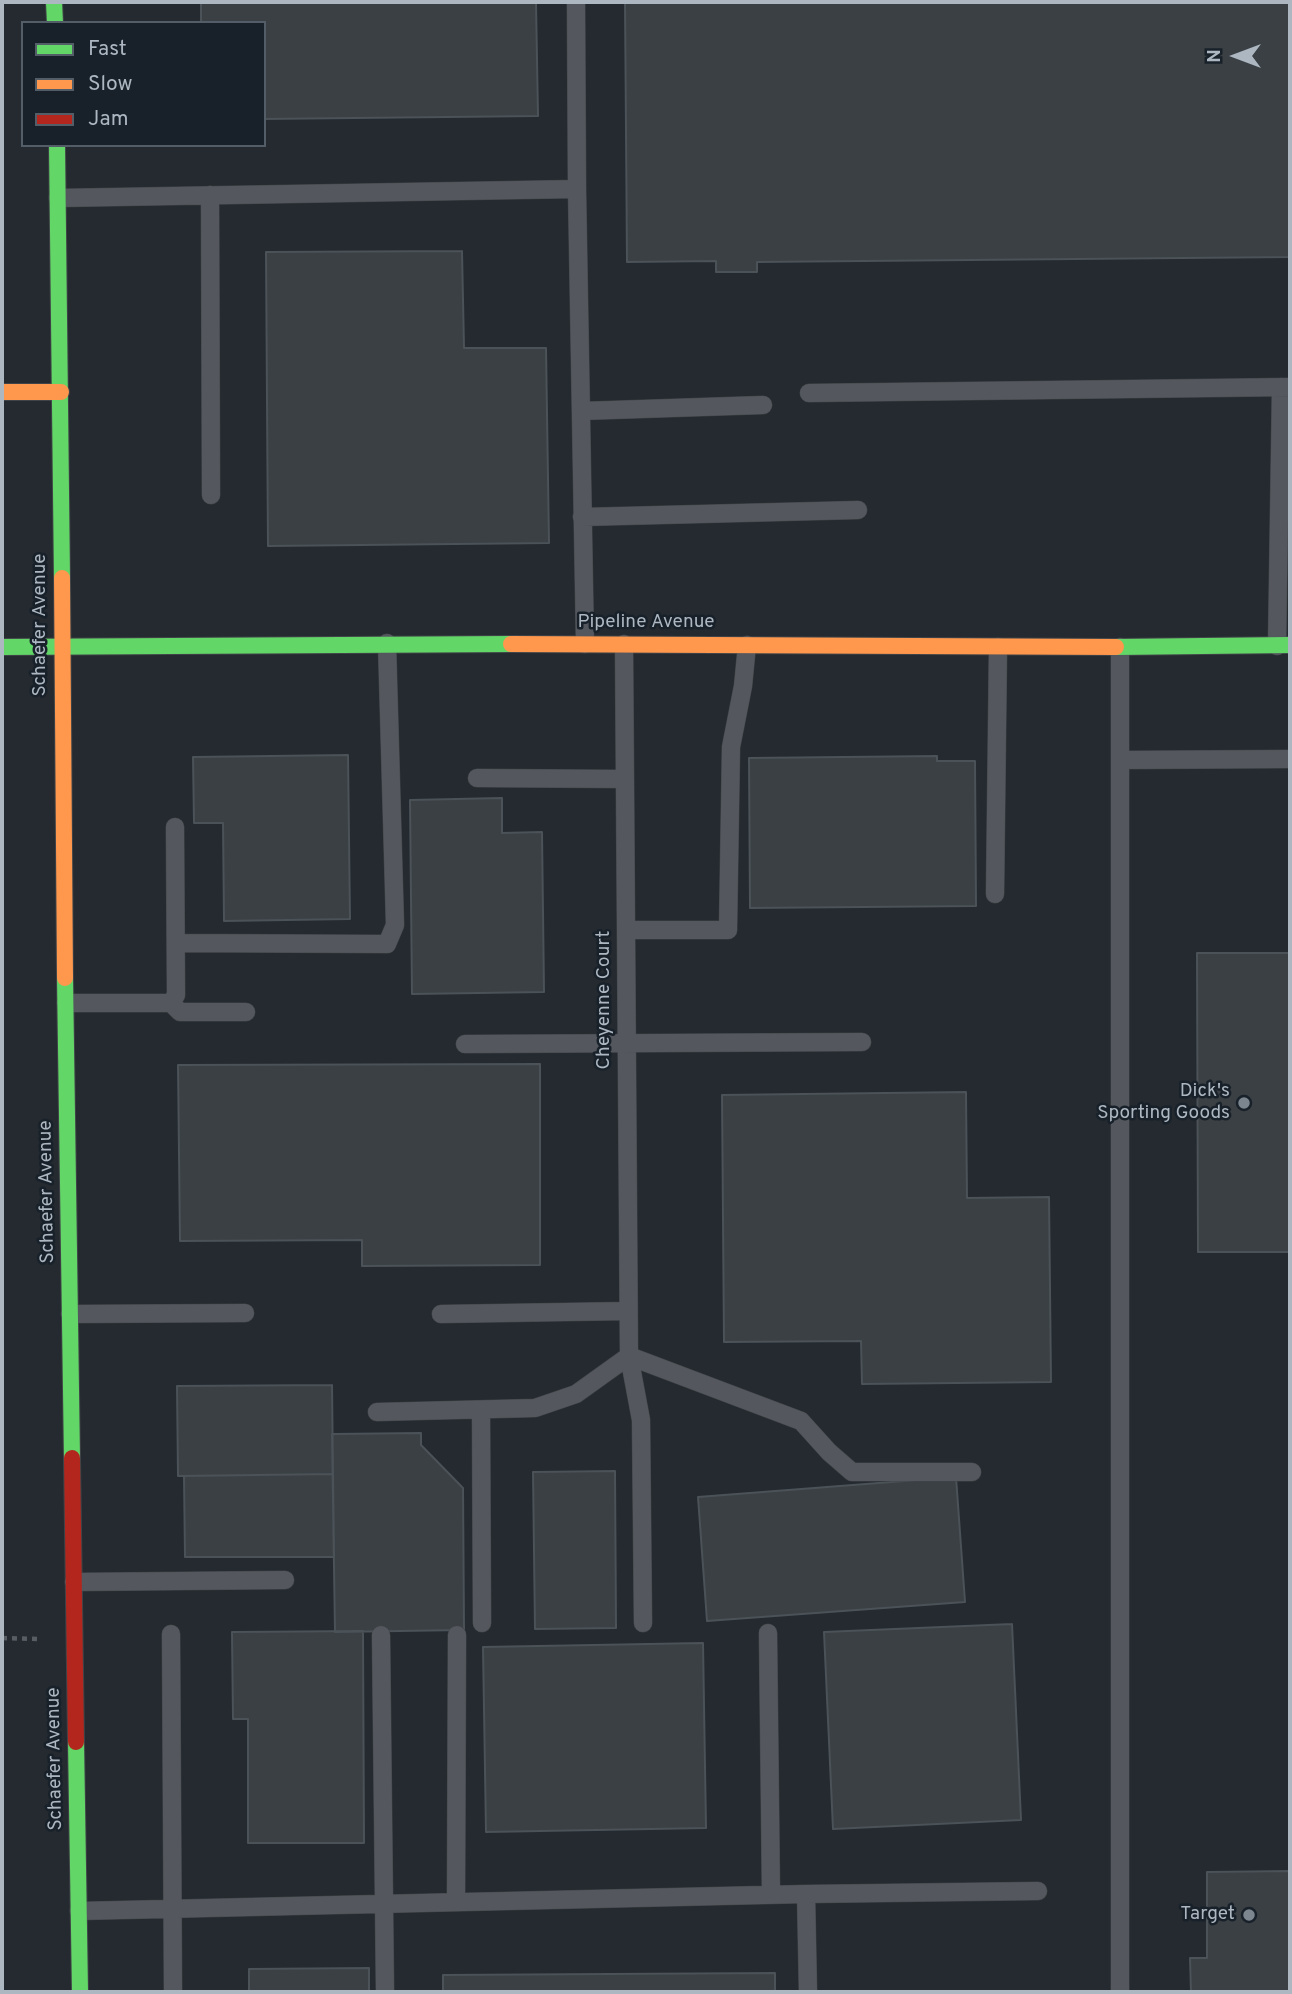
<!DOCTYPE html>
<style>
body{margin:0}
#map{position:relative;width:1292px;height:1994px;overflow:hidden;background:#242a2f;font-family:Overpass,sans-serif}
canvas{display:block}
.frame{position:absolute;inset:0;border:4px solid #acb7c2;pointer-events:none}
.legend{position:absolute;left:21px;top:21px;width:245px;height:126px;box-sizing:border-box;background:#18212a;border:2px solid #535d67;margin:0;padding:9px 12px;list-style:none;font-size:21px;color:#acb7c2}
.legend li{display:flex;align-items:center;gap:14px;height:35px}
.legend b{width:35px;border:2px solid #535d67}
.north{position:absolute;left:1201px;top:21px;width:70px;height:70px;-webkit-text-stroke:5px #18212a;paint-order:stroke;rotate:270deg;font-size:19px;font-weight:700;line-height:28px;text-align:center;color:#acb7c2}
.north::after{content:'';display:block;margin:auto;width:24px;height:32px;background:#acb7c2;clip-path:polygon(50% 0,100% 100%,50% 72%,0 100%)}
</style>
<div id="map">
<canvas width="1292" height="1994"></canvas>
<div class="frame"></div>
<ul class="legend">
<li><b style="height:9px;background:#63d668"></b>Fast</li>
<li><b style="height:9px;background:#ff974d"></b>Slow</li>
<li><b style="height:9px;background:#b3261e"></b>Jam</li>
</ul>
<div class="north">N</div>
</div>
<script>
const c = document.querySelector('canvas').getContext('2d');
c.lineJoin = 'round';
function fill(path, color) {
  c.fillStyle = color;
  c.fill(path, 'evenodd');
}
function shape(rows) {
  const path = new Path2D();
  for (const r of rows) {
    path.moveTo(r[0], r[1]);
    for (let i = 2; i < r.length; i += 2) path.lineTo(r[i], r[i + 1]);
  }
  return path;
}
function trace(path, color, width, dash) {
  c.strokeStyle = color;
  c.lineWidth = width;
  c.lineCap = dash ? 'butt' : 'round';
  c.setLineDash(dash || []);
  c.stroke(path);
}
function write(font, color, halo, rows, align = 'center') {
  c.font = font + ' Overpass,sans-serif';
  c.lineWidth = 5;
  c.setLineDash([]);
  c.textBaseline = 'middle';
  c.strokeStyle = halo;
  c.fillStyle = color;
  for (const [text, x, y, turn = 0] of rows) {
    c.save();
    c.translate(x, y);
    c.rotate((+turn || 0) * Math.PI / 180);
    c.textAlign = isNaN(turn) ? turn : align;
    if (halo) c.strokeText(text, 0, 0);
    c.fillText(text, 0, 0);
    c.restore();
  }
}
const building = shape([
 [201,2,536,2,538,116,264,119,264,23,201,23,201,2],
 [625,2,1290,2,1290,257,757,262,757,272,716,272,716,261,627,262,625,2],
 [462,251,464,348,546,348,549,543,268,546,266,252,462,251],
 [348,755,350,919,224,921,223,823,194,823,193,757,348,755],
 [937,756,937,761,975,761,976,906,750,908,749,758,937,756],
 [502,798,502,833,542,832,544,992,412,994,410,800,502,798],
 [1197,953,1290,953,1290,1252,1198,1252,1197,953],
 [540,1064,540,1265,362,1266,362,1240,180,1241,178,1065,540,1064],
 [966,1092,967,1198,1049,1197,1051,1382,862,1384,861,1341,724,1342,722,1095,966,1092],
 [332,1385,333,1474,178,1476,177,1386,332,1385],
 [421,1433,421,1445,463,1488,464,1630,335,1632,332,1434,421,1433],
 [615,1471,616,1628,535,1629,533,1472,615,1471],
 [333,1474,334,1557,185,1557,184,1476,333,1474],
 [956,1477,965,1602,707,1621,698,1497,956,1477],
 [1012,1624,1021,1820,833,1829,824,1632,1012,1624],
 [363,1631,364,1843,248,1843,248,1719,233,1719,232,1632,363,1631],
 [703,1643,706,1828,486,1832,483,1647,703,1643],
 [1290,1871,1290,1992,1191,1992,1190,1958,1207,1958,1207,1872,1290,1871],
 [369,1968,369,1992,249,1992,249,1969,369,1968],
 [775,1973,775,1992,443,1992,443,1975,775,1973]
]);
const path = shape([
 [2,1638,39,1639]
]);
const lane = shape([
 [576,2,577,189],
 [210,195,211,495],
 [58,198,577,189,585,644],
 [809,393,1290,387],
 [581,411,763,405],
 [582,517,858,510],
 [624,644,629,1356,641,1420,643,1623],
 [1277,646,1281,387],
 [1120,760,1290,759],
 [477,778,625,779],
 [995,894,998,647],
 [626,930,728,930,731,747,743,686,747,645],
 [176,943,387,944,395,925,387,643],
 [66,1003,171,1003,176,995,175,827],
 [171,1003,180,1012,246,1012],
 [465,1044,862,1042],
 [70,1314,245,1313],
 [441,1314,628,1311],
 [629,1356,801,1421,829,1452,852,1472,972,1472],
 [481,1411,482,1623],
 [377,1412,535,1408,576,1394,629,1356],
 [74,1582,285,1580],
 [768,1633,771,1895],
 [171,1634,173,1992],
 [381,1635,385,1992],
 [806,1894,808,1992],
 [456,1902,457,1635],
 [79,1911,806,1894,1038,1891],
 [1120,1992,1120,647]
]);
const fast = shape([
 [54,2,55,23],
 [57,145,62,578],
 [2,647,511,644],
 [1116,647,1290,645],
 [65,978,72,1458],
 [76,1742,80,1992]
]);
const slow = shape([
 [2,392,61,392],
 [62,578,65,978],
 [511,644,1116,647]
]);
const jam = shape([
 [72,1458,76,1742]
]);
const markers = [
 [1244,1103,7,"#7c868f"],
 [1249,1915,7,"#7c868f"]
];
const streetNames = [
 ["Pipeline Avenue",646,623],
 ["Schaefer Avenue",41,625,-90],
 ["Cheyenne Court",605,1000,-90],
 ["Schaefer Avenue",48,1192,-91],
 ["Schaefer Avenue",56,1759,-91]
];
const poiNames = [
 ["Dick's",1230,1092],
 ["Sporting Goods",1230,1114],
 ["Target",1235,1915]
];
fill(building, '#3b4044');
trace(building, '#4b5258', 2);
trace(lane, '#404448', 19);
trace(fast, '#404448', 18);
trace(slow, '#404448', 18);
trace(jam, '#404448', 18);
trace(path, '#575d62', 4.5, [5, 5]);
trace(lane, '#54585e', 18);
trace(fast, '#63d668', 16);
trace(slow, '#ff974d', 16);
trace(jam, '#b3261e', 16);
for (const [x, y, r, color] of markers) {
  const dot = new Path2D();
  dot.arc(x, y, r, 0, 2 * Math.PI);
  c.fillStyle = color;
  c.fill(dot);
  trace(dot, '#18212a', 2.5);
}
write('19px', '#acb7c2', '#18212a', streetNames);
write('19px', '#acb7c2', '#18212a', poiNames, 'right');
</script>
